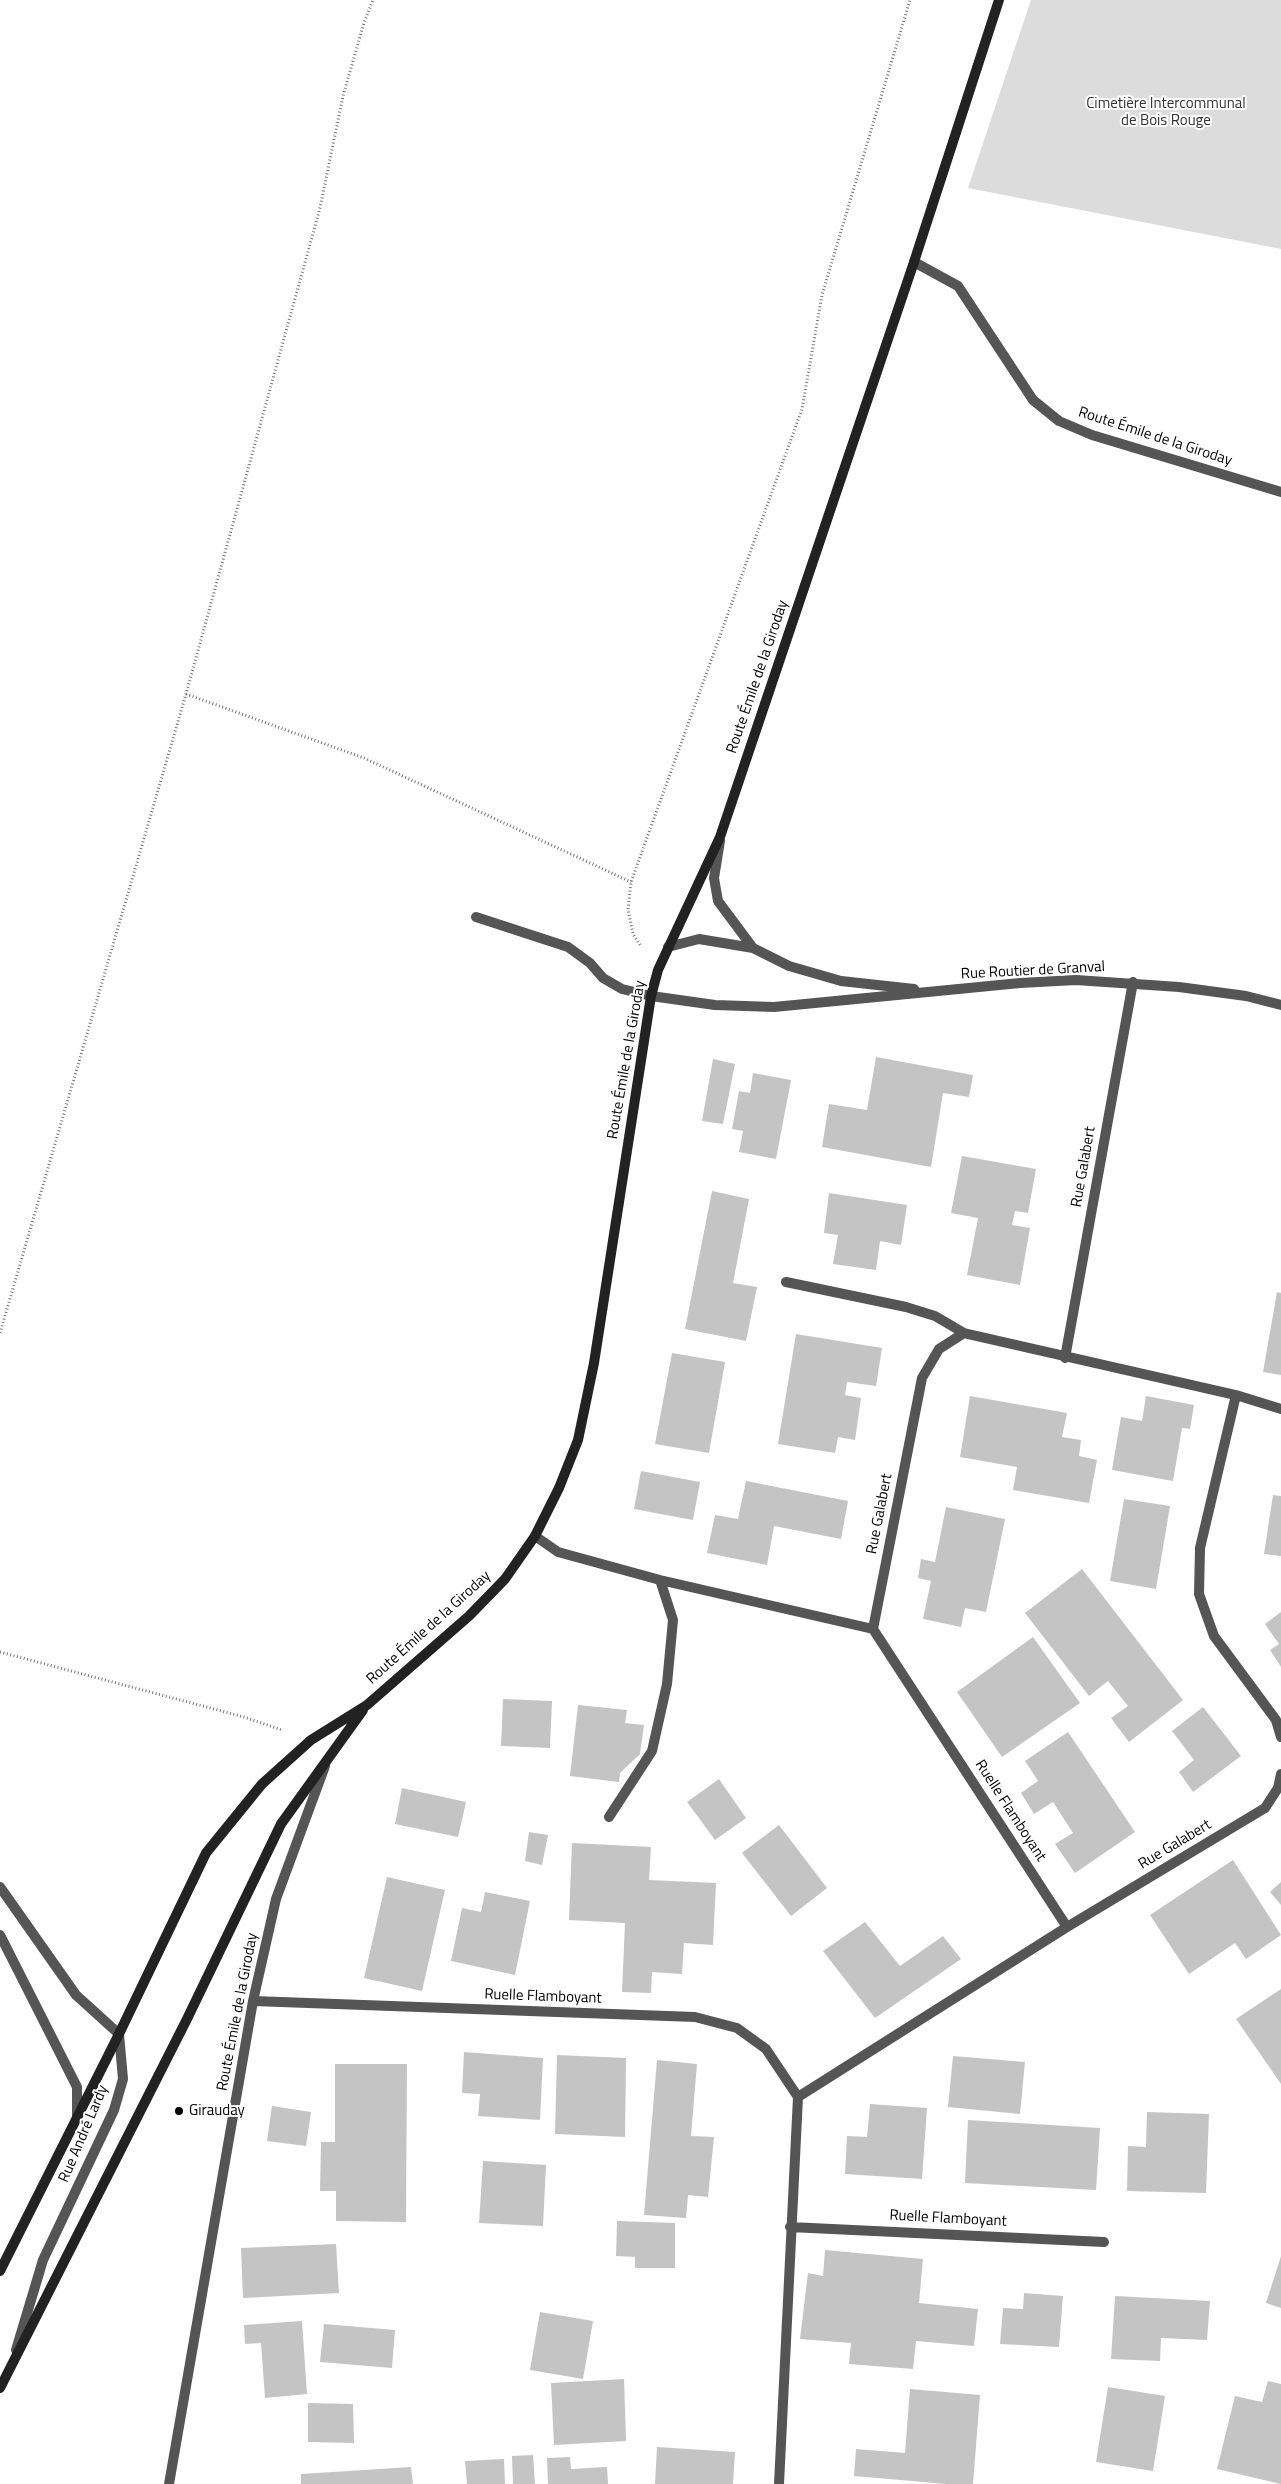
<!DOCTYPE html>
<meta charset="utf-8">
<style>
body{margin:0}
canvas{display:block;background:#fff}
</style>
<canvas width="1281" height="2484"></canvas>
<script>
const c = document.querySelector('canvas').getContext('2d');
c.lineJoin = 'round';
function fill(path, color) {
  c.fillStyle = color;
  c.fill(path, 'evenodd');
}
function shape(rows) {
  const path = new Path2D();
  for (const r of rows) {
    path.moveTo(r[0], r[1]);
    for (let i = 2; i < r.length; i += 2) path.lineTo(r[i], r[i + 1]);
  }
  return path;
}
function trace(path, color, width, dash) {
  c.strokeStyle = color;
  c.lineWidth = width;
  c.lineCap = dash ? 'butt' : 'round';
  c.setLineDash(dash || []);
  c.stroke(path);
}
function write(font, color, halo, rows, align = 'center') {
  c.font = font + ' "Titillium Web",sans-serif';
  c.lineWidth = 4;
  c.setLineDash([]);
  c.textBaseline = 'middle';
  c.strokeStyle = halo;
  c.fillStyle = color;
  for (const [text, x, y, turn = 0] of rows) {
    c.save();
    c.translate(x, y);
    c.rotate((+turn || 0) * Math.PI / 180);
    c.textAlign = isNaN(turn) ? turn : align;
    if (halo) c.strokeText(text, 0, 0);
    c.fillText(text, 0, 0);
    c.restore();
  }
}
const green = shape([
 [1031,0,1281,0,1281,249,968,188]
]);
const building = shape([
 [876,1057,973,1075,969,1097,943,1093,931,1167,822,1147,829,1104,867,1110],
 [713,1059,735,1064,723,1124,702,1121],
 [753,1073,791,1080,776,1159,739,1152,743,1131,732,1129,739,1091,750,1093],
 [962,1156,1036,1169,1028,1213,1015,1211,1012,1225,1030,1228,1020,1285,967,1275,978,1218,951,1213],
 [712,1191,749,1199,733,1283,757,1287,746,1341,685,1329],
 [829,1193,907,1205,901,1245,880,1241,876,1270,833,1264,838,1235,824,1233],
 [1277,1292,1281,1293,1281,1375,1263,1372],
 [796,1334,882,1348,876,1386,847,1382,845,1395,861,1398,855,1440,838,1437,835,1453,778,1444],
 [672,1353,725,1362,709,1453,655,1444],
 [970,1396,1067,1413,1062,1437,1081,1440,1079,1456,1097,1460,1089,1503,1013,1490,1017,1467,960,1457],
 [1146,1396,1194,1405,1190,1429,1182,1428,1173,1481,1112,1470,1121,1417,1142,1421],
 [641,1471,700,1482,693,1520,634,1509],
 [746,1481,848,1501,841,1539,774,1526,767,1565,707,1553,715,1515,738,1519],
 [1273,1495,1281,1496,1281,1556,1264,1554],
 [1124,1499,1170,1506,1156,1589,1110,1581],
 [946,1507,1005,1519,986,1612,965,1608,961,1627,923,1619,931,1581,918,1578,921,1559,935,1562],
 [1082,1569,1183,1700,1129,1742,1111,1718,1128,1706,1108,1681,1089,1696,1025,1613],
 [1281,1612,1281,1667,1270,1650,1279,1644,1265,1624],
 [1033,1637,1080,1703,1002,1757,957,1692],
 [503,1699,552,1701,550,1748,501,1746],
 [578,1705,627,1710,625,1723,644,1725,640,1754,620,1773,619,1782,570,1776],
 [1203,1707,1241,1756,1193,1792,1179,1772,1194,1760,1172,1731],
 [1068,1732,1135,1832,1075,1873,1055,1844,1073,1833,1053,1802,1034,1814,1021,1793,1038,1781,1025,1761],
 [719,1779,746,1818,715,1840,687,1802],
 [402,1788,466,1802,458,1837,395,1824],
 [779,1825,827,1888,791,1916,742,1853],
 [529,1832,548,1835,542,1865,525,1861],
 [572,1843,651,1847,649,1880,716,1883,713,1945,684,1943,682,1974,652,1972,651,1993,622,1992,625,1923,569,1920],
 [1233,1860,1281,1935,1246,1959,1235,1943,1189,1974,1150,1915],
 [387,1877,445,1890,422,1991,364,1978],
 [1281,1882,1281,1905,1270,1892],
 [485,1892,530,1901,515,1975,451,1961,462,1908,481,1912],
 [865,1922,900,1966,943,1936,961,1959,875,2018,823,1951],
 [1281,1989,1281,2084,1236,2019],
 [464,2052,543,2058,540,2120,478,2116,480,2094,462,2093],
 [557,2055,626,2058,625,2137,555,2134],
 [953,2056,1025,2062,1020,2114,948,2107],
 [657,2060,697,2064,691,2136,714,2137,708,2197,688,2195,686,2218,644,2215],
 [335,2064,407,2064,406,2222,336,2221,336,2191,320,2191,321,2142,335,2142],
 [870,2104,927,2108,922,2179,845,2174,847,2136,867,2137],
 [272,2106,311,2112,306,2146,267,2141],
 [1147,2112,1209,2114,1206,2193,1127,2191,1128,2146,1146,2147],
 [968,2120,1100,2128,1096,2190,965,2183],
 [483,2161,546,2165,543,2226,479,2223],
 [617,2221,675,2223,675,2268,635,2268,635,2257,616,2256],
 [336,2244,339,2293,243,2298,241,2248],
 [825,2250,923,2259,919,2303,978,2309,974,2346,916,2341,913,2369,849,2364,851,2343,800,2339,808,2273,823,2276],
 [1281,2256,1281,2308,1266,2303],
 [1024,2293,1063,2296,1059,2347,1000,2344,1003,2308,1023,2309],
 [1115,2296,1210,2301,1207,2340,1161,2338,1160,2361,1111,2359],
 [540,2312,593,2321,583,2379,530,2370],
 [302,2321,307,2394,265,2398,261,2343,245,2344,244,2325],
 [324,2324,395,2330,392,2368,320,2362],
 [624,2379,626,2441,554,2445,551,2383],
 [1268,2381,1281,2384,1281,2484,1217,2469,1235,2396,1262,2402],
 [1108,2387,1165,2396,1153,2471,1096,2462],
 [910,2389,980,2395,973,2484,946,2484,854,2476,856,2449,905,2453],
 [308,2403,353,2404,354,2443,308,2442],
 [657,2447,735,2452,733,2484,655,2484],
 [533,2455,535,2484,513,2484,512,2456],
 [570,2457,571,2469,607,2467,608,2484,548,2484,547,2458],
 [504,2459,505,2484,467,2484,465,2461],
 [411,2467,413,2484,301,2484,301,2474]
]);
const path = shape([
 [186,694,364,758,631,882],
 [640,945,633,934,628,910,631,882,802,409,822,295,910,0],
 [0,1333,186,694,320,208,343,96,364,23,373,0],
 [0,1652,244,1717,282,1730]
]);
const service = shape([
 [476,917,568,947,590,963,603,978,622,989,651,996],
 [0,1887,76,1995,119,2034,123,2079,114,2110,43,2260,16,2350],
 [0,1935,77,2087,77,2117]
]);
const minor = shape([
 [914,262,958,286,1033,400,1059,421,1092,435,1281,492],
 [786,1282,906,1307,935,1316,964,1333],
 [1065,1358,1133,982],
 [1236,1395,1281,1409],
 [535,1536,558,1552,660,1580,873,1629,1067,1927],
 [873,1629,922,1378,939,1349,964,1333,1236,1395,1200,1548,1199,1594,1214,1636,1276,1720,1281,1737],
 [609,1817,652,1751,667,1684,673,1620,660,1580],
 [253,2001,695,2017,737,2028,766,2049,798,2097],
 [790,2227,1104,2242],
 [169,2484,253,2001,276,1899,325,1766],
 [779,2484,798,2097,1067,1927,1265,1808,1278,1788,1281,1774]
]);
const tertiary = shape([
 [720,841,714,878,718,901,753,948],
 [668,947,699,939,753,948,789,966,841,981,914,989],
 [651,996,715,1005,774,1007,1020,983,1076,980,1179,987,1246,996,1281,1005]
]);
const secondary = shape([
 [0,2271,119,2034,206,1853,262,1784,311,1740,367,1705,469,1616,505,1579,535,1536,559,1488,578,1440,594,1363,651,996,658,970,720,837,914,262,999,0],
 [0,2388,187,2019,281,1824,363,1710]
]);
const markers = [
 [179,2111,5,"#000"]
];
const parkNames = [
 ["Cimetière Intercommunal",1166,104],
 ["de Bois Rouge",1166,121]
];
const streetNames = [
 ["Route Émile de la Giroday",1155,437,18],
 ["Route Émile de la Giroday",758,677,-71],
 ["Rue Routier de Granval",1033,971,-3],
 ["Route Émile de la Giroday",627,1060,-80],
 ["Rue Galabert",1084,1167,-80],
 ["Rue Galabert",880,1514,-79],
 ["Route Émile de la Giroday",429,1628,-42],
 ["Ruelle Flamboyant",1010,1811,57],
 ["Rue Galabert",1175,1845,-31],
 ["Ruelle Flamboyant",543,1997,2],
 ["Route Émile de la Giroday",238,2012,-79],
 ["Rue André Lardy",84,2134,-67],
 ["Ruelle Flamboyant",948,2219,3]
];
const poiNames = [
 ["Girauday",189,2111]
];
fill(green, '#dcdcdc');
fill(building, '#c4c4c4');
trace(path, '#777', 3, [1, 2.5]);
trace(service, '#555', 10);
trace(minor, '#555', 10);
trace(tertiary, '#555', 10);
trace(secondary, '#222', 10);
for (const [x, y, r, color] of markers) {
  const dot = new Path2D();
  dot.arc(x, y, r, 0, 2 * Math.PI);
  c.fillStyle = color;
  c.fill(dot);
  trace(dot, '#fff', 2);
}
write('15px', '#333', '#fff', parkNames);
write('15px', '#000', '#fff', streetNames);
write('15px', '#000', '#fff', poiNames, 'left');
</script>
